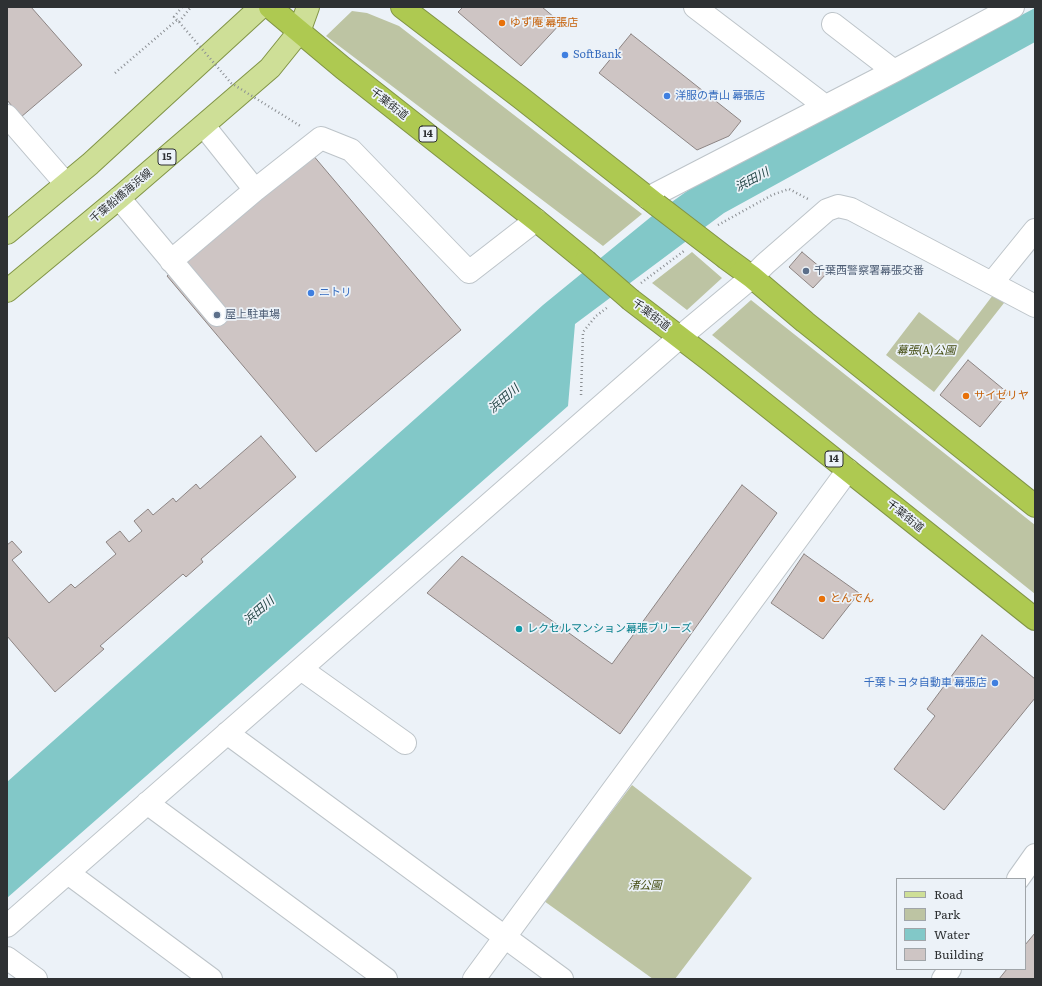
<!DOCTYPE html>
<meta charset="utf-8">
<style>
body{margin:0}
#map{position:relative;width:1042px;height:986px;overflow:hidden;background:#ecf2f8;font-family:Literata,serif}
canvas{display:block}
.frame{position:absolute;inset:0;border:8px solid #2e3133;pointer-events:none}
.legend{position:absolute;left:896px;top:878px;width:130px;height:92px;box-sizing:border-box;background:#ecf2f8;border:1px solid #a0a5a9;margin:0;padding:5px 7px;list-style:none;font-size:12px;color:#2e3133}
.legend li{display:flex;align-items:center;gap:8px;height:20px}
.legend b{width:20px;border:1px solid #a0a5a9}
</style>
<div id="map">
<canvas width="1042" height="986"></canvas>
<div class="frame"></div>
<ul class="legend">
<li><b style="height:5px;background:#cedf97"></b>Road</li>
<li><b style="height:11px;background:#bdc4a3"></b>Park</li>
<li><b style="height:11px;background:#82c8c8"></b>Water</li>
<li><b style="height:11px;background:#cec5c4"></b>Building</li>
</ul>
</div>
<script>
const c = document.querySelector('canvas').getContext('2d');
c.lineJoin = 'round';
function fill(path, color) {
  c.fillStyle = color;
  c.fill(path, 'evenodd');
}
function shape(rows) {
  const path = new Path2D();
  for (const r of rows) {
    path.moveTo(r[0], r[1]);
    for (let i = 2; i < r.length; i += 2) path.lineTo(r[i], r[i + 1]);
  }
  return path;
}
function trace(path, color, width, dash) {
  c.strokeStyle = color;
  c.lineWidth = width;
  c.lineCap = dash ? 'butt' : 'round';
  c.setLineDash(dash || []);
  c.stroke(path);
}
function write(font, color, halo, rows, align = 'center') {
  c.font = font + ' Literata,"Noto Sans JP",serif';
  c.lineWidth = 3.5;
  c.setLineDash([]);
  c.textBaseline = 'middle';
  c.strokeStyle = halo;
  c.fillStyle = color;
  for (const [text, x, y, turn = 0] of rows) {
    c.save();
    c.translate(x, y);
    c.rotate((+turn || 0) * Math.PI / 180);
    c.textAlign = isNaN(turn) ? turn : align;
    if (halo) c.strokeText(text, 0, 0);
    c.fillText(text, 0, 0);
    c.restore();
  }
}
const green = shape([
 [352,11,367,13,399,26,642,214,603,246,326,36],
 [692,252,722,278,687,310,652,283],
 [993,295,1004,303,934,392,886,355,919,312,958,341],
 [751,300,1035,525,1035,594,712,335],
 [632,785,752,878,675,979,653,979,544,901]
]);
const water = shape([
 [1035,8,1035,42,724,213,575,324,568,406,7,898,7,782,543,305,652,216,690,189]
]);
const building = shape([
 [7,7,31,7,82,65,21,117,7,100,7,7],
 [463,7,542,7,561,23,521,66,458,12,463,7],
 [631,34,741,121,729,136,697,150,599,73,631,34],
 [312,154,461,330,316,452,167,276,312,154],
 [802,252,827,273,813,288,789,267,802,252],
 [968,360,1008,393,980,427,940,395,968,360],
 [261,436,296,477,201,559,203,562,186,577,183,574,100,646,104,649,55,692,7,636,7,545,12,541,22,552,12,560,49,603,71,584,75,588,116,554,106,542,120,531,129,542,142,531,134,521,148,509,153,515,173,498,176,502,196,484,200,489,261,436],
 [742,485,777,513,620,734,427,593,462,556,612,664,742,485],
 [804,554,859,593,823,639,771,603,804,554],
 [982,635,1035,679,1035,698,944,810,894,769,935,716,927,709,982,635],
 [1035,933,1035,979,999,979,1007,969,1025,969,1025,945,1035,933]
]);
const path = shape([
 [182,7,174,17,179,22,191,7],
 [115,73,177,20],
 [718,225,772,195,789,189,808,199],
 [641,283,684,251],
 [581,395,583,332,596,316,608,307]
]);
const minor = shape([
 [695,7,825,106],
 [833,24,894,71],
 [7,116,66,184],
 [204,126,255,190,321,138,351,150,469,272,536,220],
 [119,198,217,315],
 [648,198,894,71,1013,7],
 [171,261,255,190],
 [992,283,1035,230],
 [301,669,405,743],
 [227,733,562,979],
 [147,803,386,979],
 [68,873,211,979],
 [1018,879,1035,855],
 [7,926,680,337,752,277,765,264,827,210,838,206,851,209,1035,306],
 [7,958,36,979],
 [474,979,848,470],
 [943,979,950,969]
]);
const major = shape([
 [7,233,90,164,261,7],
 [7,291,119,198,270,68,299,32,308,7]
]);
const highway = shape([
 [270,7,343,68,536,220,586,261],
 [402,7,521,98,657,205],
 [726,258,752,277,805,322,1035,506],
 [631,300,712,362,1035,619]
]);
const pathBridge = shape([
 [179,22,231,83,302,127]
]);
const highwayBridge = shape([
 [657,205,726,258],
 [586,261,631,300]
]);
const markers = [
 [502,23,4,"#e8710a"],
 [565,55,4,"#3f7fe0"],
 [667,96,4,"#3f7fe0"],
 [806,271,4,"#5c6f8a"],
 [311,293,4,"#3f7fe0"],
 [217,315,4,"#5c6f8a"],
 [966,396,4,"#e8710a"],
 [822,599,4,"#e8710a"],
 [519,629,4,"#0f9aa8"],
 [995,683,4,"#3f7fe0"]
];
const shields = [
 [428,134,18],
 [167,157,18],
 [834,459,18]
];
const shieldNames = [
 ["14",428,134],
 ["15",167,157],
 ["14",834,459]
];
const foodNames = [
 ["ゆず庵 幕張店",510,23],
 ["サイゼリヤ",974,396],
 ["とんでん",830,599]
];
const shopNames = [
 ["SoftBank",573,55],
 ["洋服の青山 幕張店",675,96],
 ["ニトリ",319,293],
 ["千葉トヨタ自動車 幕張店",987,683,"right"]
];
const streetNames = [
 ["千葉街道",389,104,38],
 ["千葉船橋海浜線",121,196,-40],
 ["千葉街道",651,315,37],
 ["千葉街道",905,516,39]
];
const serviceNames = [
 ["千葉西警察署幕張交番",814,271],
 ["屋上駐車場",225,315]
];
const parkNames = [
 ["幕張(A)公園",926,351],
 ["渚公園",645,886]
];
const cultureNames = [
 ["レクセルマンション幕張ブリーズ",527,629]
];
const waterNames = [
 ["浜田川",752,180,-28],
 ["浜田川",504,399,-41],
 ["浜田川",259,611,-41]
];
fill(green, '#bdc4a3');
fill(water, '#82c8c8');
fill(building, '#cec5c4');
trace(building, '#8c8483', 1);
trace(minor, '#bdc4c9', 24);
trace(major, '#819446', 24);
trace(highway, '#819446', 24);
trace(path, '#8b8f93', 2.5, [1, 3]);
trace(minor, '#fff', 22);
trace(major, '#cedf97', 22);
trace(highway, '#aec951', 22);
trace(highwayBridge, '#819446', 24, []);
trace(pathBridge, '#8b8f93', 2.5, [1, 3]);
trace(highwayBridge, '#aec951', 22);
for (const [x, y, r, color] of markers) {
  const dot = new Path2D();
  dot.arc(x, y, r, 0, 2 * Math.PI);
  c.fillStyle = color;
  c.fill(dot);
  trace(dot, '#ecf2f8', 1.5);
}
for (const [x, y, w] of shields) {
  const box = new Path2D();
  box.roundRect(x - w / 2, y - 8, w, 16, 3);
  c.fillStyle = '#ecf2f8';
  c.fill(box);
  trace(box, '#2e3133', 1);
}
write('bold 10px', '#2e3133', null, shieldNames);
write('11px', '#c56008', '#ecf2f8', foodNames, 'left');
write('11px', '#366cbe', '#ecf2f8', shopNames, 'left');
write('11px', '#2e3133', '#ecf2f8', streetNames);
write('11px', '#4e5e75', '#ecf2f8', serviceNames, 'left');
write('italic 11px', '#434c11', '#ecf2f8', parkNames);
write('11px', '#0d838f', '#ecf2f8', cultureNames, 'left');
write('italic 12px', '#1b3e3e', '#ecf2f8', waterNames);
</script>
